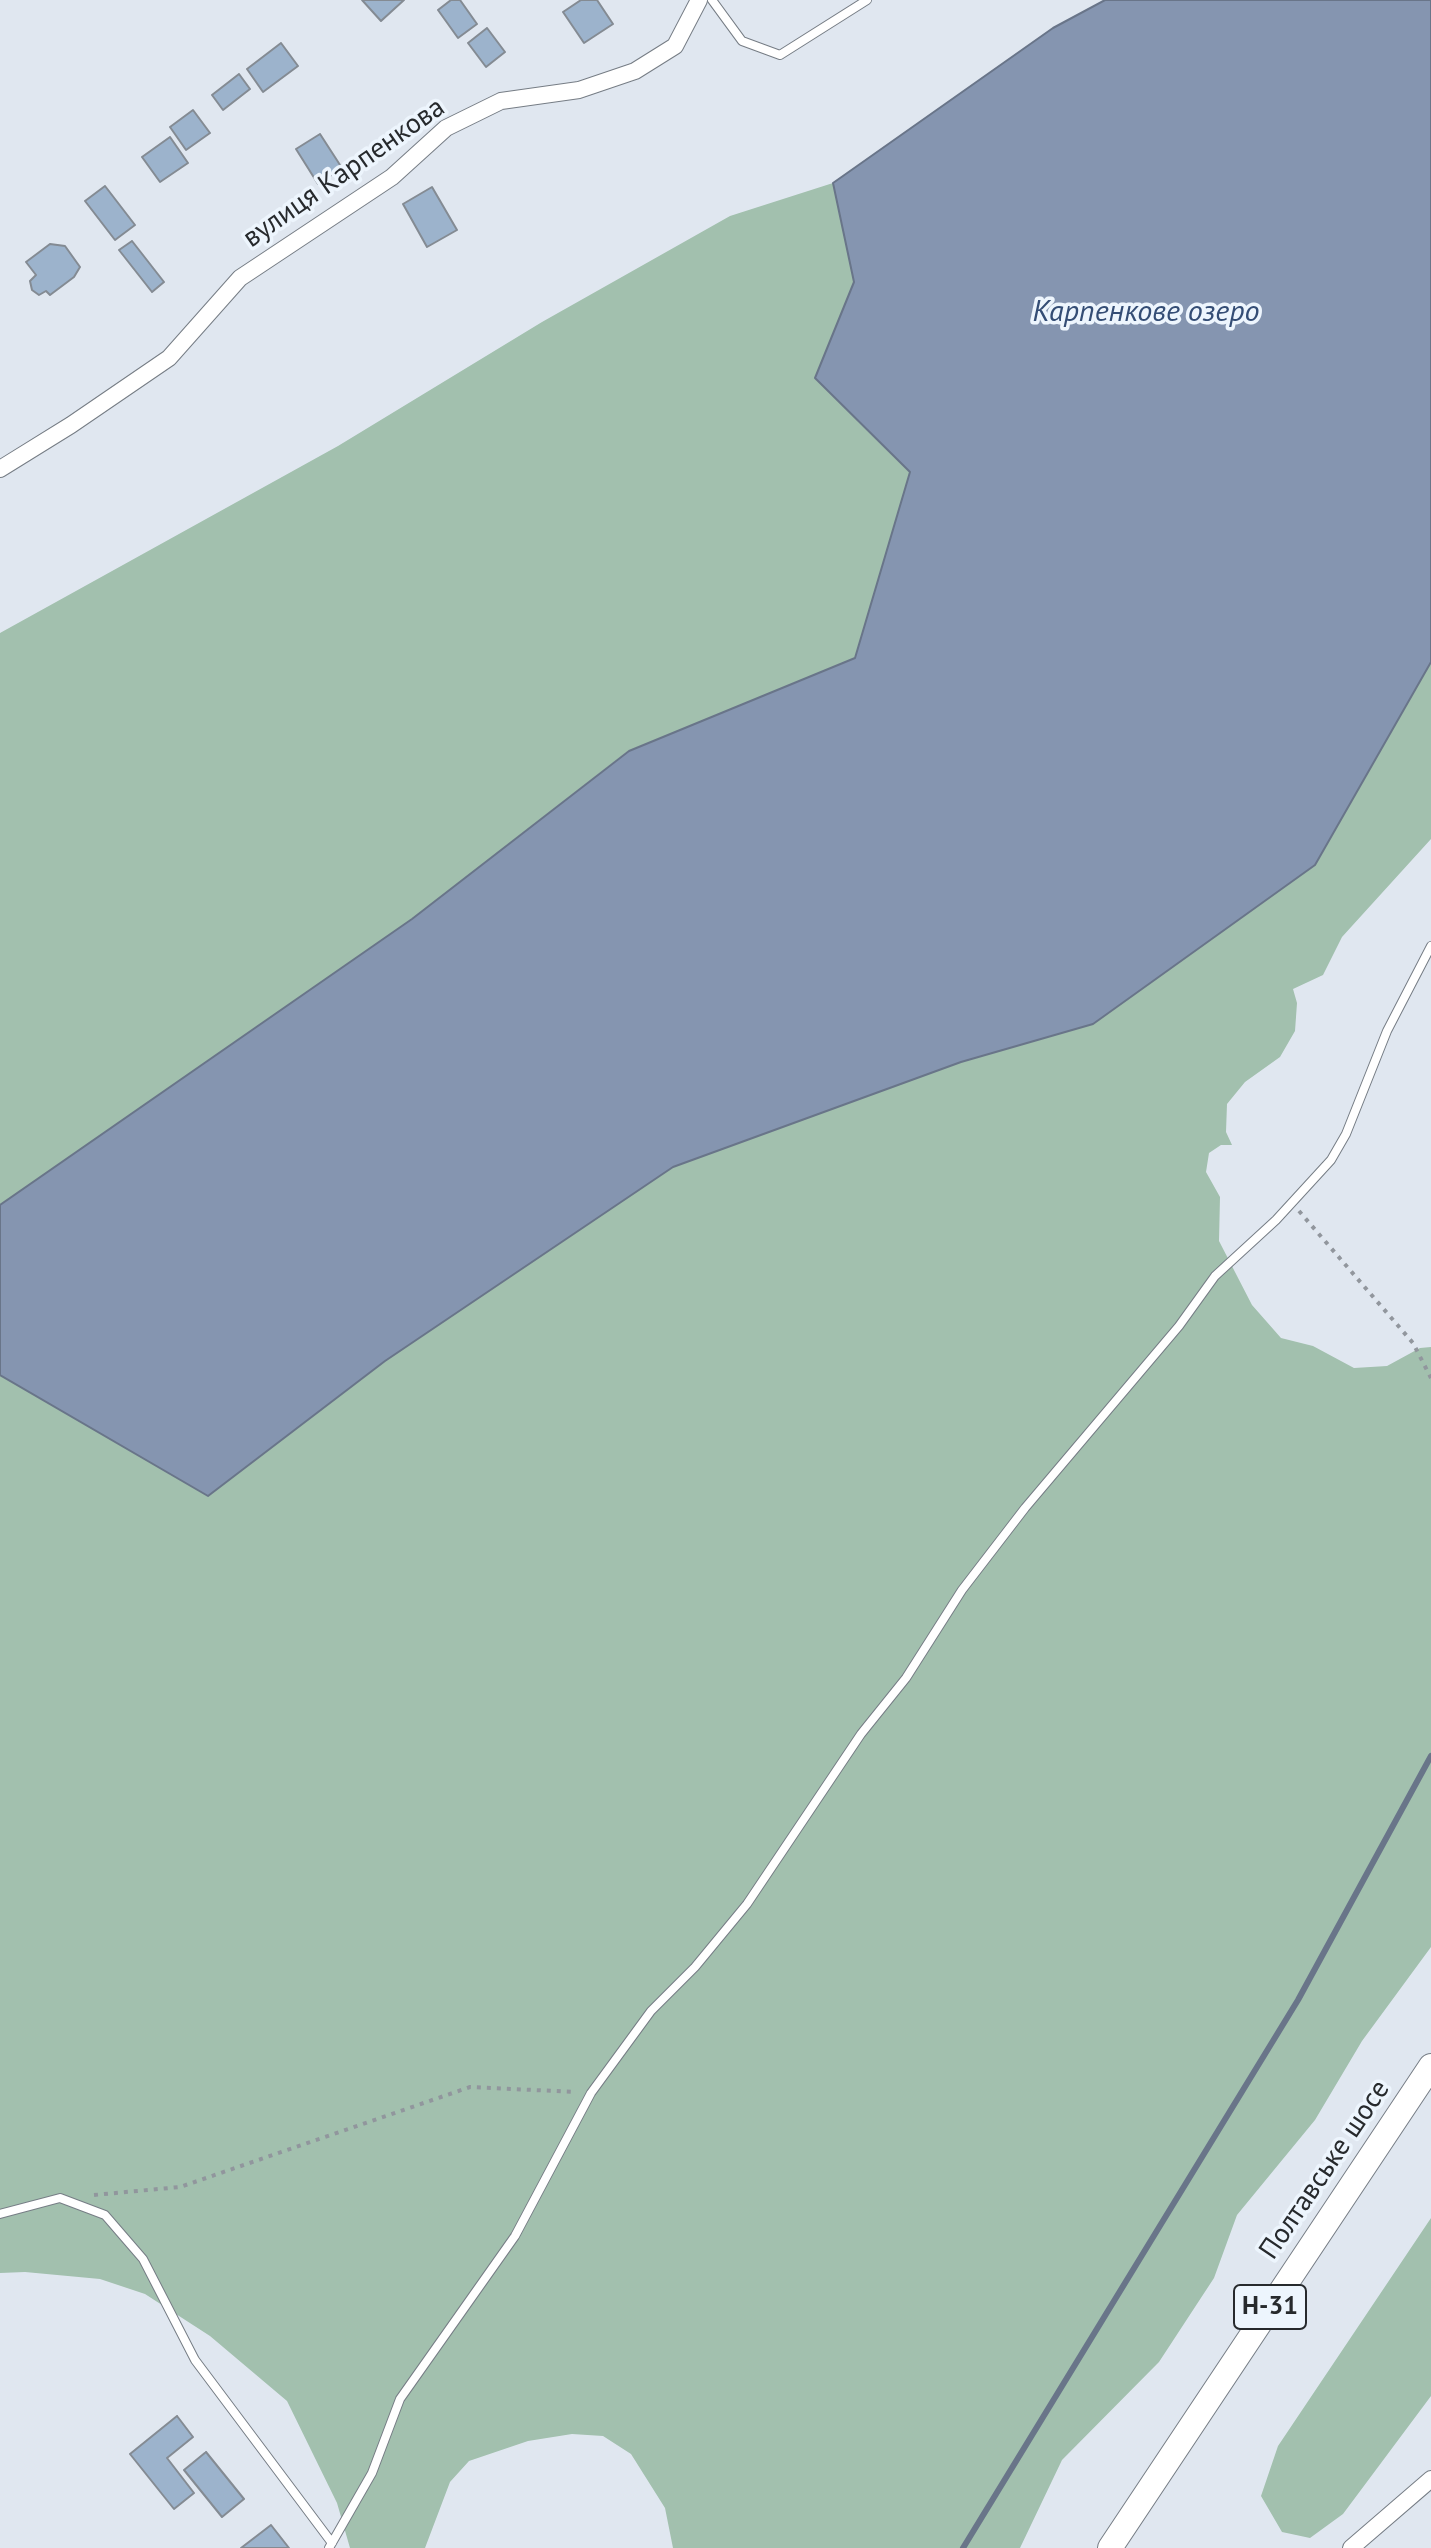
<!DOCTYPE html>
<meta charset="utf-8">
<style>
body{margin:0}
canvas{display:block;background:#e0e7f0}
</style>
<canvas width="1431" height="2548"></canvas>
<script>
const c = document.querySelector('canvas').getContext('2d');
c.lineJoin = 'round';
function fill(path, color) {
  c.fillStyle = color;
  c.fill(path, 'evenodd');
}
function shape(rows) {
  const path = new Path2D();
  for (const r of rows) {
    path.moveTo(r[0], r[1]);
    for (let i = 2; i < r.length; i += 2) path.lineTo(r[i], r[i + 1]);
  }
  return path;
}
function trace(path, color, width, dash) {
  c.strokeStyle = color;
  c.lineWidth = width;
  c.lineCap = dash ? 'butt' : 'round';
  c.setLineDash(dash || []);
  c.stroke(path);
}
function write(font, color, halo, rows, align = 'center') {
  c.font = font + ' "PT Sans",sans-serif';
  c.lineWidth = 7;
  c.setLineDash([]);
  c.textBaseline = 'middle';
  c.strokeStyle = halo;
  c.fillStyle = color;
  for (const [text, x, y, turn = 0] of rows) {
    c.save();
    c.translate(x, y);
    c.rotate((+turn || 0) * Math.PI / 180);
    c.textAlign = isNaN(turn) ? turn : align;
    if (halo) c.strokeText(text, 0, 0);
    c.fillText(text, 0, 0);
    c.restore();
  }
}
const green = shape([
 [833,183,854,282,815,378,910,472,855,658,628,751,412,919,0,1205,0,633,338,446,542,322,730,216],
 [1431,631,1431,839,1342,937,1323,975,1293,989,1297,1003,1295,1031,1280,1057,1245,1082,1227,1104,1226,1132,1232,1145,1221,1145,1209,1153,1206,1172,1220,1197,1219,1241,1252,1305,1281,1338,1313,1346,1354,1368,1387,1366,1420,1348,1431,1347,1431,1947,1362,2041,1315,2120,1237,2215,1214,2278,1159,2362,1062,2460,1020,2548,673,2548,665,2508,631,2454,603,2436,572,2434,528,2441,469,2461,450,2482,425,2548,350,2548,337,2503,287,2401,210,2336,145,2294,100,2279,25,2272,0,2273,0,1355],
 [1431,2218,1431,2396,1343,2514,1310,2538,1282,2532,1261,2496,1278,2446]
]);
const water = shape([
 [1105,0,1431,0,1431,662,1315,865,1093,1024,961,1062,673,1167,385,1361,208,1496,0,1375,0,1205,412,919,629,751,855,658,910,472,815,378,854,282,833,183,1053,28,1105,0]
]);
const stream = shape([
 [963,2548,1298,2000,1431,1756]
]);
const building = shape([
 [362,0,404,0,381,21,362,0],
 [451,0,460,0,477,24,458,38,438,10,451,0],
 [581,0,597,0,613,24,584,43,563,12,581,0],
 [487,28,505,52,486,67,468,43,487,28],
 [281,43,298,66,263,92,247,69,281,43],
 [239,74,250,89,223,110,212,95,239,74],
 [193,110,210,133,186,150,170,127,193,110],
 [320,134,342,168,318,184,296,149,320,134],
 [170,137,188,163,160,182,142,157,170,137],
 [105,186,135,225,115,240,85,201,105,186],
 [432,187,457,230,427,247,403,204,432,187],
 [132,241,164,282,152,292,119,250,132,241],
 [50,244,65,246,80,267,74,277,50,295,46,291,39,295,32,290,30,281,36,275,26,262,50,244],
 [177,2416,193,2437,167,2458,194,2493,174,2509,130,2454,177,2416],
 [206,2452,244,2499,222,2517,184,2470,206,2452],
 [271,2525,289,2548,241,2548,271,2525]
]);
const path = shape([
 [1299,1211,1413,1343,1431,1378],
 [94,2195,180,2187,470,2087,576,2092]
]);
const service = shape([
 [712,0,742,41,780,55,867,0],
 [0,2214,60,2198,105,2215,143,2259,195,2360,332,2543],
 [329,2548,372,2473,400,2399,515,2236,591,2093,651,2011,695,1967,747,1904,861,1734,906,1678,962,1590,1025,1508,1179,1326,1215,1276,1276,1220,1331,1160,1346,1134,1387,1031,1431,946]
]);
const minor = shape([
 [0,469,71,425,169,358,240,278,392,177,446,128,501,101,579,90,635,71,675,46,699,0],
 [1351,2548,1431,2479]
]);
const primary = shape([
 [1110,2548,1431,2066]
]);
const shields = [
 [1270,2307,72]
];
const shieldNames = [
 ["Н-31",1270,2307]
];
const streetNames = [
 ["вулиця Карпенкова",344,173,-35],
 ["Полтавське шосе",1325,2170,-56]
];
const waterNames = [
 ["Карпенкове озеро",1146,312]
];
fill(green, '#a2c0ae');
fill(water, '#8595b0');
trace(water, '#697589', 2);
trace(stream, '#697589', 6);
fill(building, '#9cb3cc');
trace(building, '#848b93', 2);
trace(service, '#767d85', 10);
trace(minor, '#767d85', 18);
trace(primary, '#767d85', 26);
trace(path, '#91969d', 4, [4, 6]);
trace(service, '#fff', 8);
trace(minor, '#fff', 16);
trace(primary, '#fff', 24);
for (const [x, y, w] of shields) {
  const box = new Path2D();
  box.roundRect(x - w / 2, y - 22, w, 44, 6);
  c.fillStyle = '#edf5fd';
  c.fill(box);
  trace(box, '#272a2d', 2);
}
write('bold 26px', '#272a2d', null, shieldNames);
write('28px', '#272a2d', '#edf5fd', streetNames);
write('italic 30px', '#344d75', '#edf5fd', waterNames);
</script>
